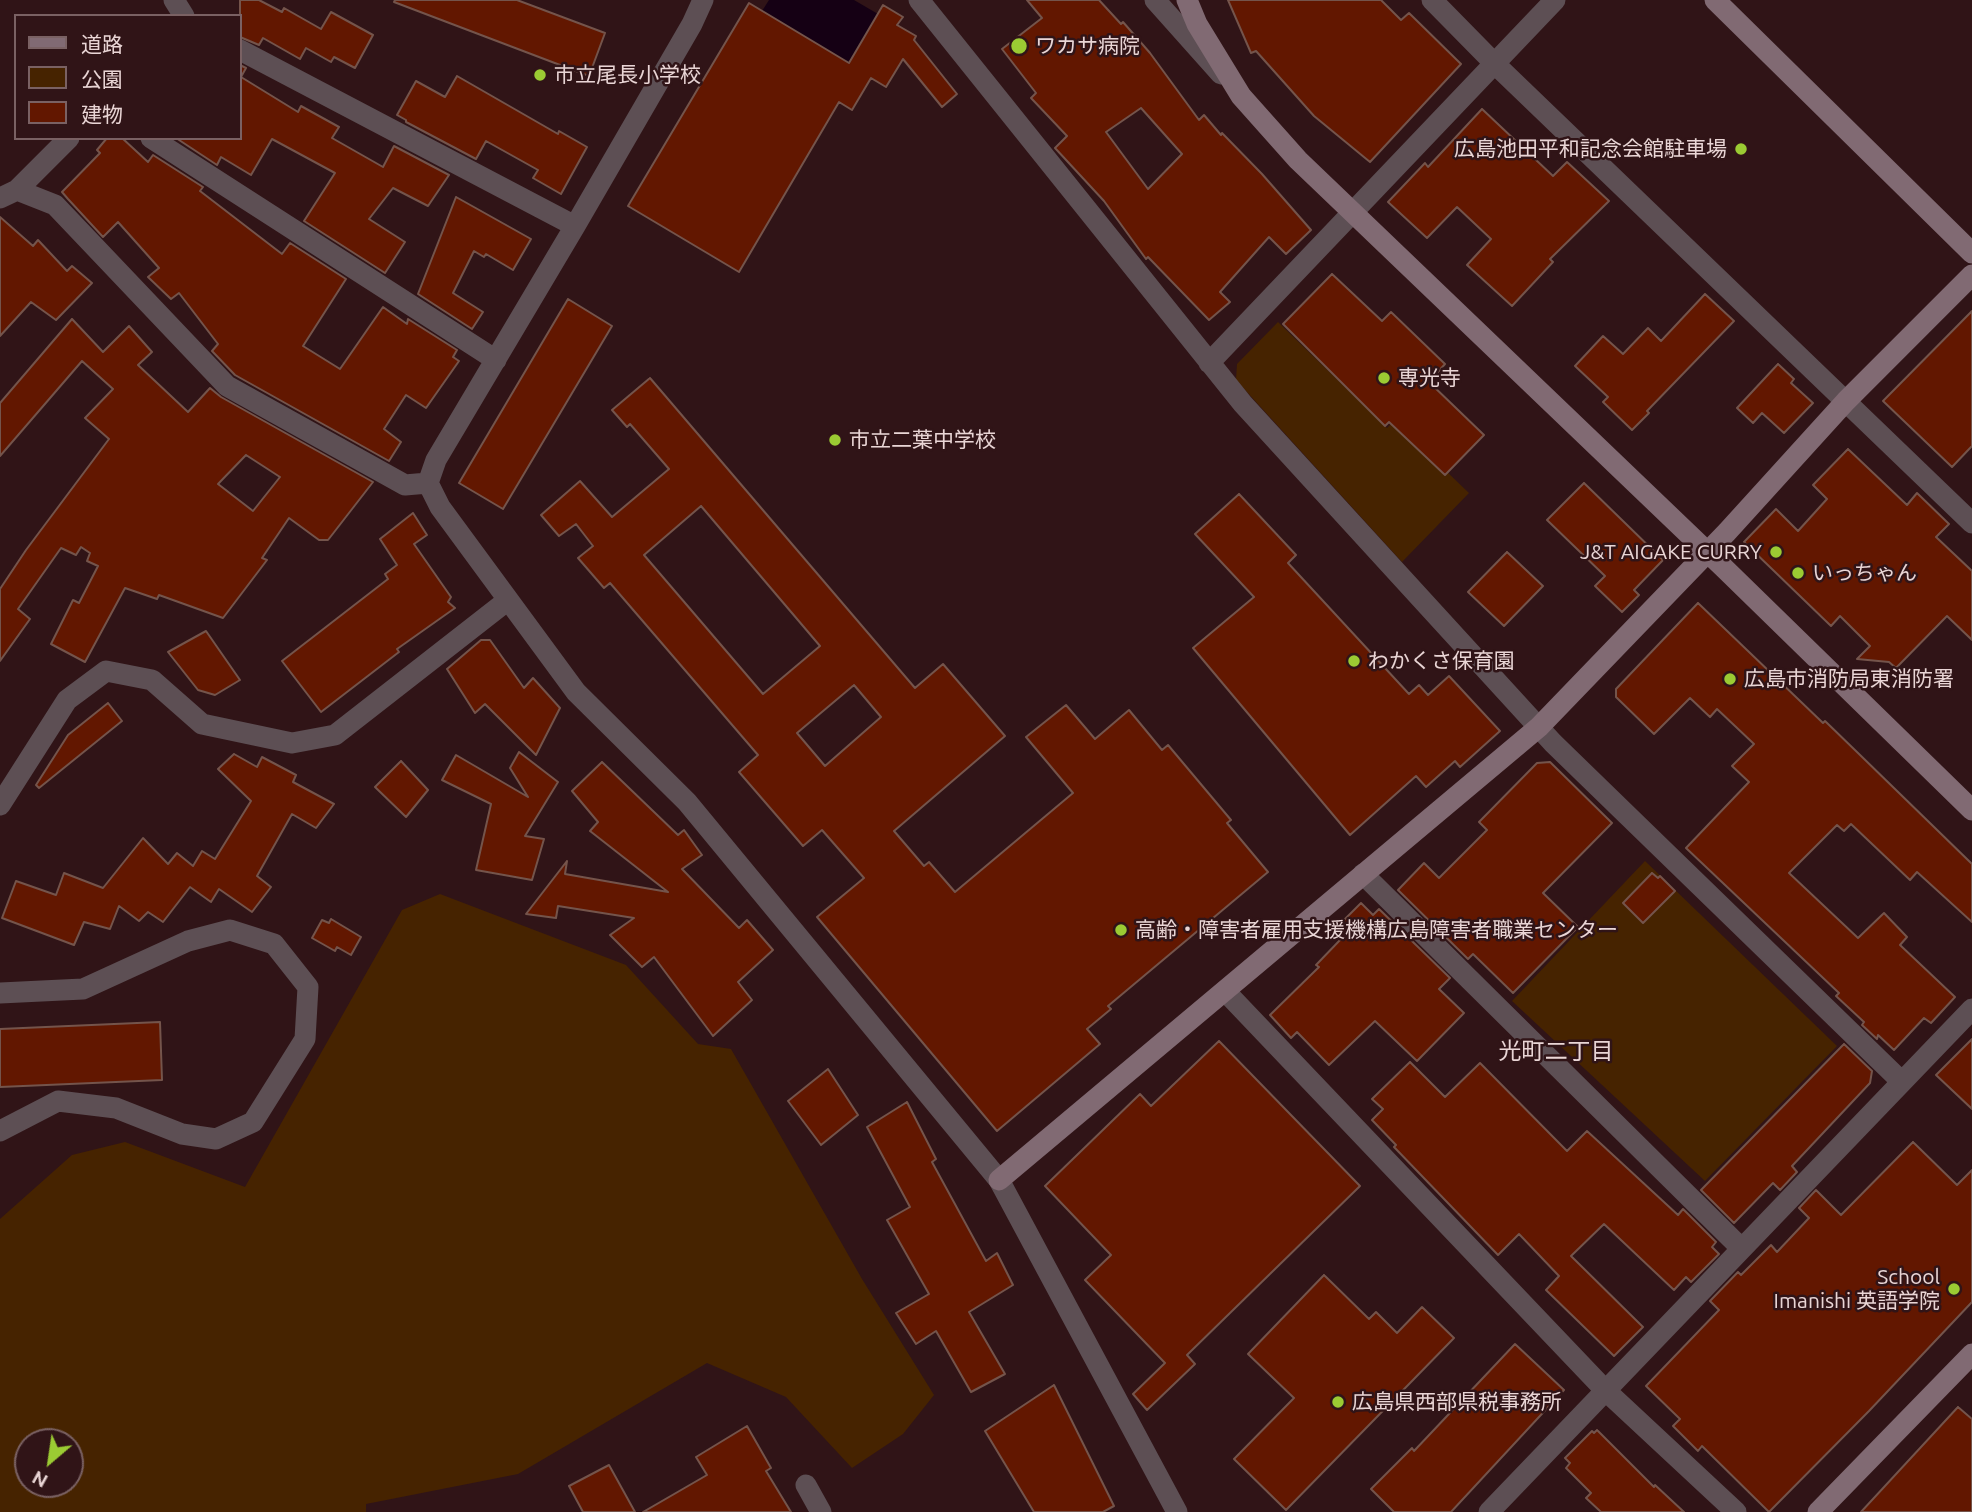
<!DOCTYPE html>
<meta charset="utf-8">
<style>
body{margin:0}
#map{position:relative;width:1972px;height:1512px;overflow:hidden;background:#301417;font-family:Ubuntu,"Noto Sans JP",sans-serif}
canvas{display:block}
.legend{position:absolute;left:14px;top:14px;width:228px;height:126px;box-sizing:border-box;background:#301417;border:2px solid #7a6163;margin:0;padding:9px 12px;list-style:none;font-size:21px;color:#e9d5d5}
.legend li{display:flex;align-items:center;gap:14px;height:35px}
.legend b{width:35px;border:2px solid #7a6163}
.north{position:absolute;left:14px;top:1428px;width:70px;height:70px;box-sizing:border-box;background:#301417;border:2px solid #7a6163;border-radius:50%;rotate:209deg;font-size:19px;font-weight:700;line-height:28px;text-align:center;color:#e9d5d5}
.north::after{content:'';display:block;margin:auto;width:24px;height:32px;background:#9bcb33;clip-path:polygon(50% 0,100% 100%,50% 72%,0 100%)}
</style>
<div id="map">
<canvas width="1972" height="1512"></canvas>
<ul class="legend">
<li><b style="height:9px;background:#816a73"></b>道路</li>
<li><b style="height:19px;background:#462300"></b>公園</li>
<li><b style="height:19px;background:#621700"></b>建物</li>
</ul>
<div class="north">N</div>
</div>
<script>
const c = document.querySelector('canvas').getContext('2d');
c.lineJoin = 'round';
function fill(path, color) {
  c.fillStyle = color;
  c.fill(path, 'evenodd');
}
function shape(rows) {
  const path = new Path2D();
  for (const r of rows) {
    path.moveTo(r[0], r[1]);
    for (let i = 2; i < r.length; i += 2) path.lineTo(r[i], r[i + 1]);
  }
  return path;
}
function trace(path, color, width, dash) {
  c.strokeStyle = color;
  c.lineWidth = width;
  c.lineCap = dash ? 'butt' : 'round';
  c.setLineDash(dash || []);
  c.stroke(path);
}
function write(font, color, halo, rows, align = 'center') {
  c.font = font + ' Ubuntu,"Noto Sans JP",sans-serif';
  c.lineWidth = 5;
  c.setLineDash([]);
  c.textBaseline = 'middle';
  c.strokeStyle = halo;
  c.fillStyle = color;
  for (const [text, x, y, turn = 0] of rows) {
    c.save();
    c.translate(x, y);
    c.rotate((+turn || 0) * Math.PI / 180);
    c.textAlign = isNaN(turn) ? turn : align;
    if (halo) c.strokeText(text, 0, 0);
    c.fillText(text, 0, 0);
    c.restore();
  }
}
const green = shape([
 [1278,322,1387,428,1394,421,1469,493,1402,562,1236,380,1237,364],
 [1645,861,1837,1046,1705,1181,1512,1001],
 [440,894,626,965,698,1044,731,1049,862,1279,934,1395,903,1434,852,1468,786,1397,707,1363,518,1474,366,1504,366,1512,0,1512,0,1219,72,1155,125,1142,245,1187,402,910],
 [70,1442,70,1484,28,1484,28,1442]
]);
const water = shape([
 [769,0,854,0,878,14,849,63,762,11]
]);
const building = shape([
 [240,0,259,0,282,12,284,8,321,29,331,12,373,35,355,68,334,57,331,62,306,48,300,59,263,38,259,45,240,37,240,0],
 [395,0,517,0,605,33,589,76,394,2,395,0],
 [1027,0,1099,0,1121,24,1123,22,1150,53,1199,120,1204,115,1221,135,1222,133,1262,174,1311,230,1286,254,1269,237,1220,292,1230,302,1209,320,1148,257,1146,259,1104,201,1055,148,1067,136,1031,98,1036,93,1002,49,1042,18,1027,0],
 [1141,108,1182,154,1148,189,1106,132,1141,108],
 [1228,0,1381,0,1401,20,1409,13,1461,64,1370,162,1314,116,1256,51,1251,53,1228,0],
 [749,3,849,63,883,5,903,17,897,25,916,36,914,40,957,94,942,107,903,59,886,87,871,78,852,110,839,102,739,272,628,206,749,3],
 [240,65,246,68,241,77,298,112,301,106,339,127,332,138,383,167,394,146,449,175,428,206,393,188,369,219,405,242,385,273,304,221,335,173,272,139,251,175,221,157,217,165,176,138,240,138,240,65],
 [457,76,558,134,559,131,587,147,561,194,533,178,538,170,486,141,476,159,406,122,406,120,397,115,416,81,445,97,457,76],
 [1482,109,1553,176,1567,162,1609,201,1550,259,1553,262,1512,306,1467,265,1491,239,1457,207,1427,238,1388,202,1425,163,1428,167,1482,109],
 [107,138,122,138,148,162,153,155,203,187,200,191,282,254,290,243,346,279,303,346,340,369,383,307,407,324,408,319,457,350,453,357,459,361,426,408,406,395,384,429,401,442,389,461,235,375,212,351,218,344,179,293,171,299,148,277,159,268,118,222,103,237,68,199,62,192,100,153,97,150,107,138],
 [456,197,531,239,513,270,486,254,484,257,474,251,453,293,483,312,472,329,418,294,456,197],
 [0,217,33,246,38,240,67,271,72,266,92,283,56,320,31,302,0,336,0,217],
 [1332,274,1382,321,1391,312,1445,364,1429,382,1484,435,1445,475,1389,422,1385,426,1283,324,1332,274],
 [1705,294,1734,321,1647,411,1649,413,1632,430,1603,402,1608,397,1575,366,1603,336,1623,354,1648,328,1661,341,1705,294],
 [568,299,612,326,503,509,459,483,568,299],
 [1972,311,1972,446,1952,467,1883,401,1972,311],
 [72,319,103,352,129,326,152,352,138,365,188,412,210,388,221,397,373,482,328,540,319,540,289,518,262,558,267,560,223,618,159,595,157,599,125,588,85,662,51,644,73,600,79,603,98,566,87,561,90,553,81,547,76,555,61,548,18,609,30,619,0,661,0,589,26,550,109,439,85,418,113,389,82,361,0,456,0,403,72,319],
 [246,455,280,477,253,511,218,484,246,455],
 [1778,364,1794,379,1791,383,1813,403,1784,433,1762,413,1753,423,1737,408,1778,364],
 [650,378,915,688,943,664,1005,736,894,831,924,866,929,862,955,892,1073,793,1026,737,1066,705,1095,739,1129,710,1162,750,1168,745,1231,820,1227,823,1268,872,1108,1006,1111,1009,1087,1029,1100,1044,997,1131,817,917,864,878,822,830,803,846,739,772,758,755,610,583,604,588,578,558,593,546,576,524,559,536,541,515,580,481,612,517,669,469,630,424,627,427,612,410,650,378],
 [701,506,820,646,763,694,644,555,701,506],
 [854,685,881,717,825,766,797,733,854,685],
 [1848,449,1907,505,1917,493,1949,524,1936,537,1972,571,1972,640,1947,616,1896,668,1889,662,1857,659,1870,646,1840,616,1831,626,1744,542,1776,509,1798,531,1827,499,1813,485,1848,449],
 [1584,483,1663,560,1634,590,1639,595,1622,612,1595,586,1605,576,1547,520,1584,483],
 [1239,494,1296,555,1288,563,1409,694,1419,685,1428,695,1449,676,1500,731,1460,767,1455,761,1426,787,1416,776,1350,835,1193,648,1254,597,1195,534,1239,494],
 [413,513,427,535,414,544,451,597,448,602,455,608,397,649,399,652,321,712,282,661,388,579,385,574,397,565,380,539,413,513],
 [1507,552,1543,586,1504,626,1468,592,1507,552],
 [1698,603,1823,723,1825,721,1858,753,1972,864,1972,922,1917,872,1910,880,1851,824,1844,831,1837,825,1789,873,1858,938,1884,913,1907,937,1900,945,1955,997,1931,1023,1924,1018,1894,1050,1878,1035,1877,1039,1862,1025,1864,1022,1836,996,1839,993,1686,848,1749,782,1732,766,1754,744,1717,709,1710,717,1690,698,1654,734,1616,697,1616,689,1698,603],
 [206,631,240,680,215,695,198,690,168,652,206,631],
 [481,640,490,640,524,688,533,678,560,708,536,755,485,704,475,713,447,669,481,640],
 [108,703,122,721,39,788,36,785,68,735,108,703],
 [519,752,558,782,525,836,544,839,532,880,476,870,491,804,442,780,456,755,528,797,510,768,519,752],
 [234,754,257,767,262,757,296,775,293,782,334,804,316,828,292,814,257,876,271,887,252,912,219,889,211,902,190,887,163,922,148,912,139,921,119,906,110,929,84,922,74,945,2,918,16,881,56,895,64,873,103,888,143,838,168,864,177,853,193,866,202,851,215,859,251,801,218,769,234,754],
 [401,761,428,790,406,817,375,787,401,761],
 [602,762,678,835,684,830,702,855,682,869,739,928,747,920,773,950,738,982,752,1000,713,1036,654,957,642,967,610,935,634,918,558,906,556,918,526,914,567,861,565,874,668,892,590,831,598,822,572,791,602,762],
 [1550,762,1612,823,1543,893,1578,927,1513,993,1473,954,1468,959,1398,890,1424,863,1439,878,1487,830,1479,822,1537,763,1550,762],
 [1652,873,1658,878,1660,876,1675,891,1643,923,1623,903,1652,873],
 [1361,903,1373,915,1379,909,1450,978,1439,989,1464,1013,1417,1061,1375,1021,1329,1065,1297,1032,1291,1038,1270,1015,1319,967,1316,965,1341,939,1333,931,1361,903],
 [331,919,361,937,351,955,337,947,335,951,312,938,322,920,329,923,331,919],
 [160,1022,162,1080,0,1087,0,1029,160,1022],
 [1972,1039,1972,1109,1936,1075,1972,1039],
 [1219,1041,1360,1186,1187,1355,1195,1364,1147,1410,1133,1394,1165,1363,1085,1280,1111,1255,1045,1186,1140,1094,1151,1106,1219,1041],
 [1844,1044,1872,1071,1870,1083,1792,1166,1797,1172,1780,1190,1773,1183,1734,1223,1701,1190,1844,1044],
 [1410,1062,1445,1097,1480,1063,1567,1151,1587,1131,1678,1215,1683,1209,1716,1242,1712,1247,1719,1254,1691,1282,1686,1277,1674,1290,1604,1224,1571,1256,1643,1327,1614,1356,1546,1290,1559,1276,1519,1234,1498,1255,1394,1147,1396,1145,1372,1120,1383,1109,1372,1099,1410,1062],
 [828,1069,858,1115,821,1145,788,1101,828,1069],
 [907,1102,936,1159,932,1162,986,1261,997,1253,1013,1285,969,1312,1005,1374,971,1392,936,1331,916,1344,896,1313,929,1294,887,1220,910,1207,867,1127,907,1102],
 [1913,1142,1957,1185,1972,1170,1972,1302,1869,1411,1769,1512,1702,1446,1698,1451,1673,1426,1680,1419,1646,1386,1719,1310,1710,1301,1738,1272,1741,1275,1771,1245,1777,1252,1809,1218,1799,1208,1816,1190,1841,1215,1913,1142],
 [1324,1275,1369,1319,1376,1312,1397,1333,1422,1307,1454,1338,1286,1510,1234,1459,1294,1398,1248,1354,1324,1275],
 [1515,1344,1564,1390,1451,1512,1394,1512,1371,1489,1412,1448,1414,1451,1515,1344],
 [1054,1385,1114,1506,1103,1512,1034,1512,985,1431,1054,1385],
 [1958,1407,1972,1419,1972,1512,1861,1512,1958,1407],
 [747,1426,771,1468,766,1471,791,1512,643,1512,707,1475,696,1457,747,1426],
 [1597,1430,1654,1487,1655,1485,1684,1512,1601,1512,1586,1498,1591,1493,1566,1468,1570,1463,1565,1458,1592,1431,1594,1433,1597,1430],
 [609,1465,635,1512,583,1512,569,1486,609,1465]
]);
const street = shape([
 [174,0,184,16],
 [703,0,692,24,575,226,436,460,428,483,440,507,576,692,687,802,999,1180,1177,1512],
 [919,0,1243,404,1553,743,1902,1082],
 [1155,0,1221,74],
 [1432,0,1495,64,1972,523],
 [240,50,575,226],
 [151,138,496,360],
 [17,190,69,138],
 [0,198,17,190,55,205,227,386,405,485,428,483],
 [1209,363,1555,0],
 [0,805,67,700,106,671,152,680,202,724,292,743,335,735,508,600],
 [1363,874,1741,1248],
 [1225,991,1605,1390,1736,1512],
 [0,993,83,989,188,941,230,930,274,944,308,987,305,1039,253,1122,216,1139,182,1134,116,1108,58,1101,0,1131],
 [806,1485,821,1512],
 [1489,1512,1972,1009]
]);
const secondary = shape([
 [1187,0,1197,24,1241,96,1298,160,1724,568,1972,810],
 [1715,0,1972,253],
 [999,1180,1539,727,1727,532,1846,401,1972,275],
 [1818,1512,1972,1354]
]);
const markers = [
 [1019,46,9,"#9bcb33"],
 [540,75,7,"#9bcb33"],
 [1741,149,7,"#9bcb33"],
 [1384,378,7,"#9bcb33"],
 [835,440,7,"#9bcb33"],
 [1776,552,7,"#9bcb33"],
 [1798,573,7,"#9bcb33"],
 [1354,661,7,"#9bcb33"],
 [1730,679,7,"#9bcb33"],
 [1121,930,7,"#9bcb33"],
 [1954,1289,7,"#9bcb33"],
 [1338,1402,7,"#9bcb33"]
];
const poiNames = [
 ["ワカサ病院",1035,46],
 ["市立尾長小学校",554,75],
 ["広島池田平和記念会館駐車場",1727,149,"right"],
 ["専光寺",1398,378],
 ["市立二葉中学校",849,440],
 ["J&T AIGAKE CURRY",1762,552,"right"],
 ["いっちゃん",1812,573],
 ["わかくさ保育園",1368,661],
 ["広島市消防局東消防署",1744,679],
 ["高齢・障害者雇用支援機構広島障害者職業センター",1135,930],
 ["School",1940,1277,"right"],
 ["Imanishi 英語学院",1940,1301,"right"],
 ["広島県西部県税事務所",1352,1402]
];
const neighbourhoodNames = [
 ["光町二丁目",1556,1051]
];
fill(green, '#462300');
fill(water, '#150014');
fill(building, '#621700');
trace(building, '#74544b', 2);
trace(street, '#5d4f54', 21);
trace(secondary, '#816a73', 21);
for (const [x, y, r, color] of markers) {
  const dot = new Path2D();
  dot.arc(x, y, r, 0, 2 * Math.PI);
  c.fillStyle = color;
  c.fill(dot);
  trace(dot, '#301417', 2.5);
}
write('21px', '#e9d5d5', '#301417', poiNames, 'left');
write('23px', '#e9d5d5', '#301417', neighbourhoodNames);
</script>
